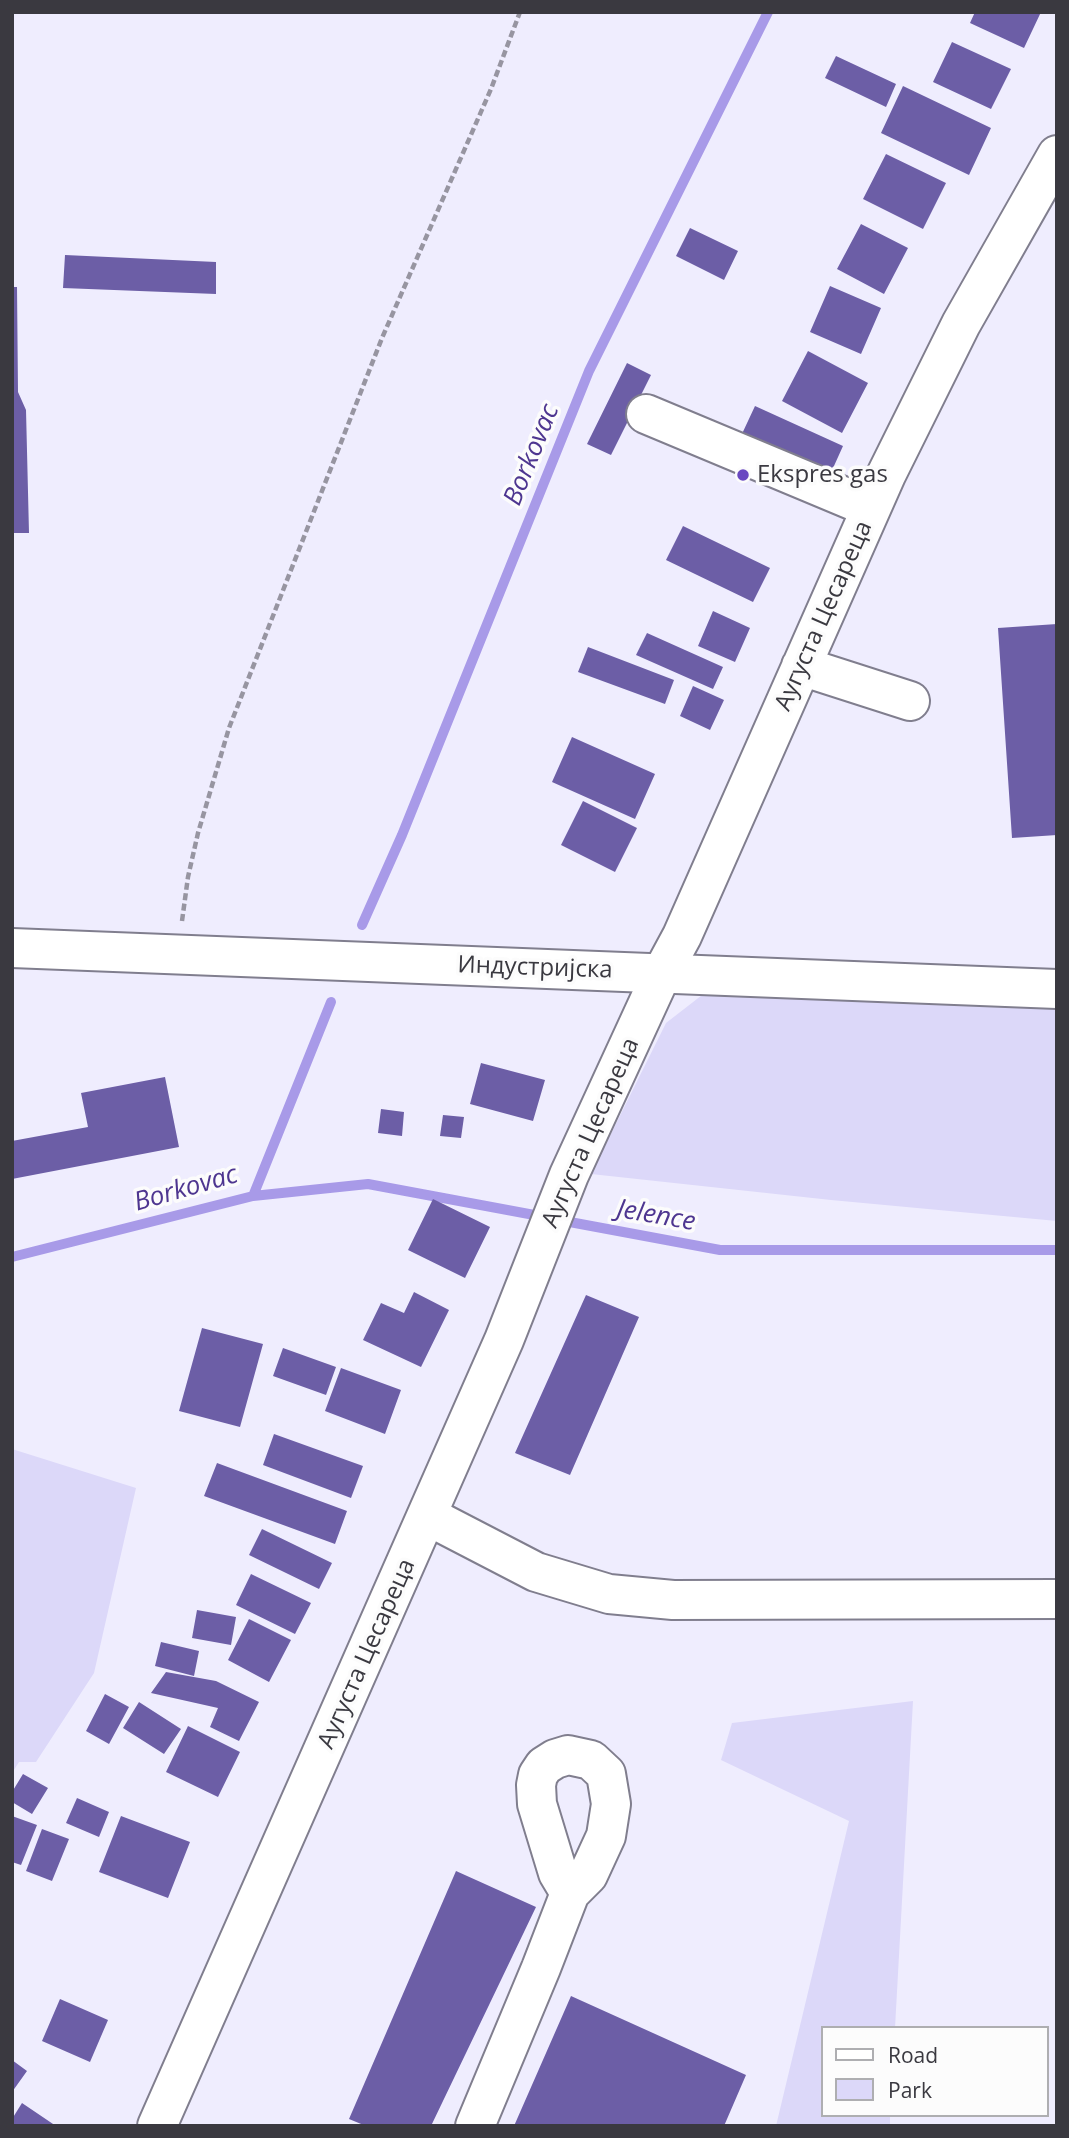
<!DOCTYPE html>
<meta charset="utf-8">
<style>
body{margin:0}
#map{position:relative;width:1069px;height:2138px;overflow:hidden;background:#efedfe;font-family:"Open Sans",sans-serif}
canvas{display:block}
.frame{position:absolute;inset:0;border:14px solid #3a3940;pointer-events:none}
.legend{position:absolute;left:821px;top:2026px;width:228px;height:91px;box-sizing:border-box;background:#fcfcfc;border:2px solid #aeaeb1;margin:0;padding:9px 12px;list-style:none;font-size:21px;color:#3a3940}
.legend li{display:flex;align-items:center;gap:14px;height:35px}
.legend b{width:35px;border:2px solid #aeaeb1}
</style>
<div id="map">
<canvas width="1069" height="2138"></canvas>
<div class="frame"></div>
<ul class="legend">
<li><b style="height:9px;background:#fff"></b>Road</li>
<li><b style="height:19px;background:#dcd8f9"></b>Park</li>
</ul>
</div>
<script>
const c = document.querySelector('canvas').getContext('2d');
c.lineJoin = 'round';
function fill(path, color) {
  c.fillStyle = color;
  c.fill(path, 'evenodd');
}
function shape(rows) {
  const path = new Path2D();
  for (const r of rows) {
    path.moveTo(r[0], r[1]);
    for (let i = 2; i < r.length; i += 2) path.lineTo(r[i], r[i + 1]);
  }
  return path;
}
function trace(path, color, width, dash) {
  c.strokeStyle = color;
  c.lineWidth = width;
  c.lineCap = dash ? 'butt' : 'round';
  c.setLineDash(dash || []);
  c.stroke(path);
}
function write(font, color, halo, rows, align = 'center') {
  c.font = font + ' "Open Sans",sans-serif';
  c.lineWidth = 7;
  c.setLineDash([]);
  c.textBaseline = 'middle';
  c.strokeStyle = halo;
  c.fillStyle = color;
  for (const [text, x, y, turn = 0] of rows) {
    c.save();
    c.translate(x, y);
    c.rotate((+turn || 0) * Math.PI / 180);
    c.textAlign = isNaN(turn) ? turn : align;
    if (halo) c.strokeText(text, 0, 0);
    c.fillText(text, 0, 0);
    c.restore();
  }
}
const green = shape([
 [706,992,1057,1006,1057,1221,831,1200,591,1174,666,1023],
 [12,1449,136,1488,94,1673,36,1762,19,1762,12,1773],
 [913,1701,895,2028,822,2028,822,2115,890,2115,890,2126,776,2126,849,1821,721,1760,732,1723]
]);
const stream = shape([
 [362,925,402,835,589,371,768,12],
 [253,1196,368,1184,545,1217],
 [559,1220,720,1250,1057,1250],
 [12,1257,253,1196,331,1002]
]);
const building = shape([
 [975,12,1041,12,1024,48,970,23],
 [952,42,1011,69,991,109,933,82],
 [836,56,896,84,886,107,825,78],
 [903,86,991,128,969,175,881,133],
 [886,154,946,183,923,229,863,199],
 [861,224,908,248,884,294,837,269],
 [690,228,738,251,724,280,676,256],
 [65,255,216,262,216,294,63,288],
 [830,286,881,308,861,354,810,332],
 [12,287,17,287,18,392,26,410,29,533,12,533],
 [808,351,868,383,842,433,782,401],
 [627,363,651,375,611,455,587,444],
 [755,406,843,446,829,477,741,436],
 [683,526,770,568,753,602,666,560],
 [713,611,750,628,735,662,698,646],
 [1057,624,1057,835,1012,838,998,628],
 [647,633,723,667,713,689,636,655],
 [588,647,674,680,665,704,578,672],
 [693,686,724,700,710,730,680,716],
 [572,737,655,774,635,819,552,782],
 [583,801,637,828,615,872,561,845],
 [481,1063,545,1080,533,1121,470,1104],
 [165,1077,179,1147,12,1179,12,1141,88,1127,81,1093],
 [381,1109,404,1112,402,1136,378,1133],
 [443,1115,464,1117,461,1138,440,1136],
 [433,1199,490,1227,465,1278,408,1250],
 [414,1292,449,1310,421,1367,363,1340,381,1303,404,1313],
 [586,1295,639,1317,570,1475,515,1453],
 [202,1328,263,1344,240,1427,179,1411],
 [283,1348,336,1367,326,1395,273,1376],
 [341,1368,401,1390,385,1434,325,1411],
 [274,1434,363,1466,351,1498,263,1465],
 [217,1463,347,1511,335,1544,204,1496],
 [262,1529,332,1563,319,1589,249,1555],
 [251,1574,311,1603,295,1634,236,1605],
 [197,1610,236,1617,231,1645,192,1638],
 [249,1619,291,1640,269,1682,228,1660],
 [161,1642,199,1651,194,1676,155,1666],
 [166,1672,216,1681,259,1702,239,1741,210,1727,218,1708,151,1693],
 [105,1694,129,1707,109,1744,86,1731],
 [139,1702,181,1729,164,1754,123,1728],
 [188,1726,240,1752,218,1797,166,1772],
 [23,1774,48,1788,32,1814,12,1802,12,1792],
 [77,1798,109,1812,99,1837,66,1823],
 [12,1816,37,1825,21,1865,12,1862],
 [121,1816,190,1842,168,1898,99,1872],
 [42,1829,69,1839,52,1881,26,1871],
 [456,1871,536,1907,431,2126,366,2126,349,2119],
 [571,1996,746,2075,724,2126,514,2126],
 [60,1999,108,2020,90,2062,42,2041],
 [12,2060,27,2071,12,2092],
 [22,2103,56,2126,12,2126,12,2119]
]);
const path = shape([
 [182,921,188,877,198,833,229,728,382,338,491,89,520,12]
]);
const minor = shape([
 [646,414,871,508],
 [801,666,910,701],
 [428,1516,536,1572,609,1594,673,1600,1057,1599],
 [157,2126,504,1340,569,1175,662,973,682,936,886,475,961,324,1057,155],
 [475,2126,541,1968,570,1893,588,1875,606,1836,611,1804,606,1774,591,1760,568,1755,555,1759,544,1766,538,1775,536,1785,537,1804,558,1873,570,1893]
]);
const major = shape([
 [12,948,1057,989]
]);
const markers = [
 [743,475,7,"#6948c1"]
];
const poiNames = [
 ["Ekspres gas",757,475]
];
const streetNames = [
 ["Аугуста Цесареца",824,616,-66],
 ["Индустријска",535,968,2],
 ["Аугуста Цесареца",591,1133,-66],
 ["Аугуста Цесареца",367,1654,-66]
];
const waterNames = [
 ["Borkovac",532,455,-68],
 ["Borkovac",186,1189,-16],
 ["Jelence",656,1216,10]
];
fill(green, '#dcd8f9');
trace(stream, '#a89ae8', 10);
fill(building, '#6c5ea6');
trace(minor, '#807e8e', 42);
trace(major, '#807e8e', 42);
trace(path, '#9795a1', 4.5, [7, 3.5]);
trace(minor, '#fff', 38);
trace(major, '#fff', 38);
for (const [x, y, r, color] of markers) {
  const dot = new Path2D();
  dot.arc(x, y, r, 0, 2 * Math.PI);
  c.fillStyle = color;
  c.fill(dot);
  trace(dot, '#fcfcfc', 2.5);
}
write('24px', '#3a3940', '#fcfcfc', poiNames, 'left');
write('24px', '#3a3940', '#fcfcfc', streetNames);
write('italic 26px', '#4e3690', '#fcfcfc', waterNames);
</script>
